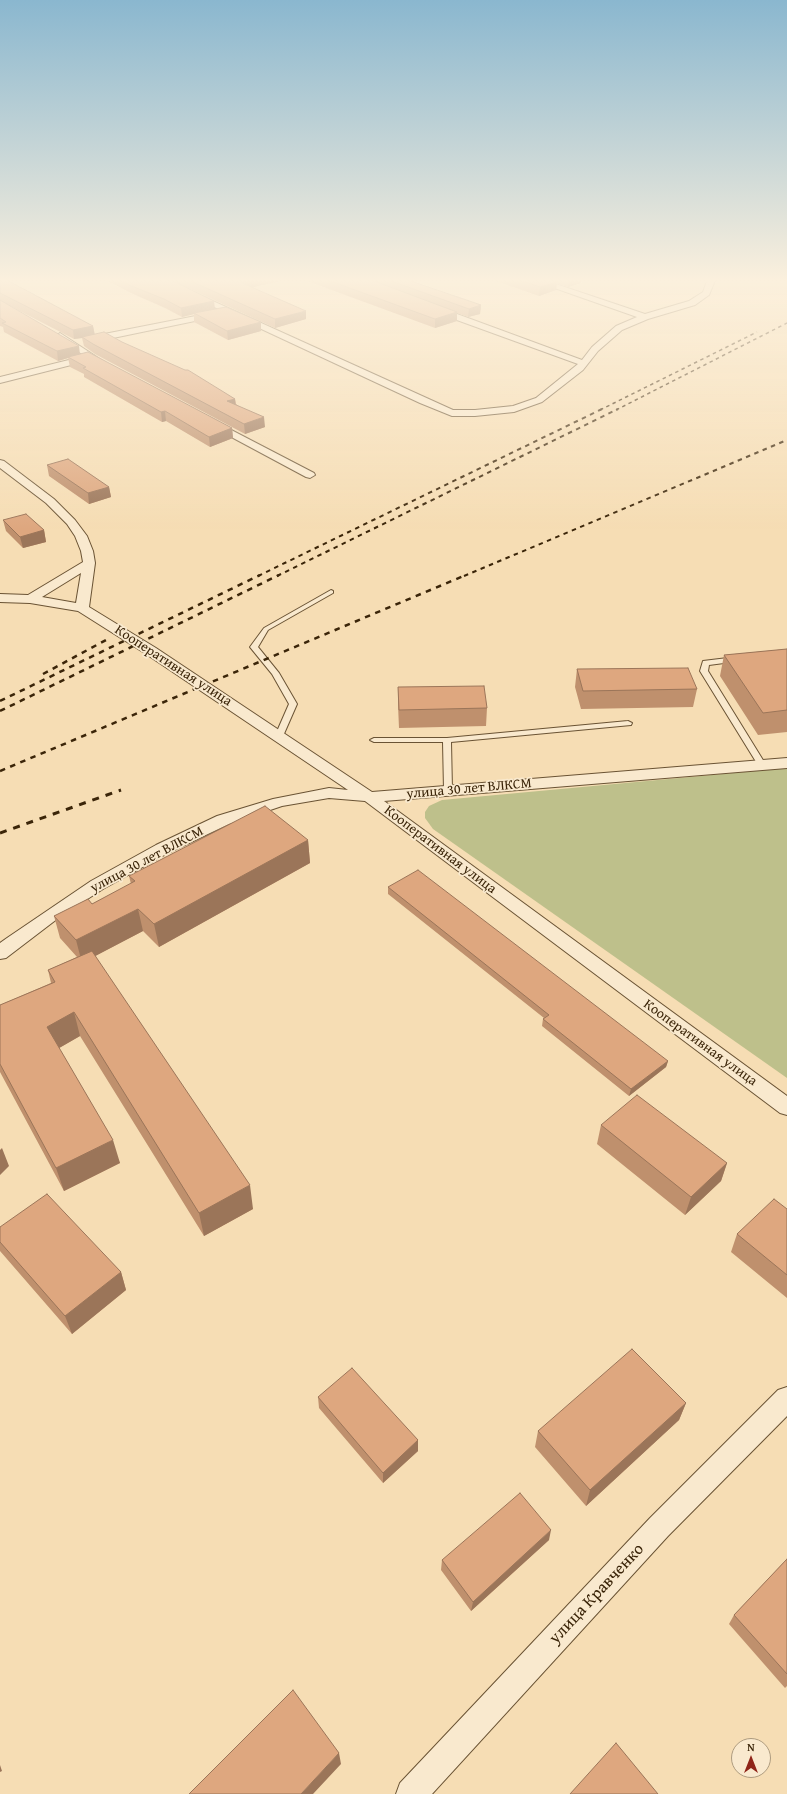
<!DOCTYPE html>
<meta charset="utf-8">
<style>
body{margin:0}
#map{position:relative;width:787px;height:1794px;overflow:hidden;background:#f6ddb4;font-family:"Gentium Book Plus",serif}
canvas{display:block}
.north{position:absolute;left:731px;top:1738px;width:40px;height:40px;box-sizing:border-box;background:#f9e9ce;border:1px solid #ad9b7f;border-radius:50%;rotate:0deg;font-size:11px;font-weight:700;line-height:16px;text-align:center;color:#3b2509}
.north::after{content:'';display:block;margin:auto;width:14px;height:18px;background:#8f2418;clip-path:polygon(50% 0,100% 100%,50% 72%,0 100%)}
</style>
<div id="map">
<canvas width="787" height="1794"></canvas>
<div class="north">N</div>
</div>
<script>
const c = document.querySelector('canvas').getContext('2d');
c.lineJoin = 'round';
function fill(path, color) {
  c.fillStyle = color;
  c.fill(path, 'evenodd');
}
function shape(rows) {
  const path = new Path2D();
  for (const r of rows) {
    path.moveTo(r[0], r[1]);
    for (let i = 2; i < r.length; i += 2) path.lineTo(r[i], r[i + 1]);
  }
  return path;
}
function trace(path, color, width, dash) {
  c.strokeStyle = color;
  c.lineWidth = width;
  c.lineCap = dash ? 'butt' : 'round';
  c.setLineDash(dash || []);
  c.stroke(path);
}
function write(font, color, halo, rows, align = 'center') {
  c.font = font + ' "Gentium Book Plus",serif';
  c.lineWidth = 3.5;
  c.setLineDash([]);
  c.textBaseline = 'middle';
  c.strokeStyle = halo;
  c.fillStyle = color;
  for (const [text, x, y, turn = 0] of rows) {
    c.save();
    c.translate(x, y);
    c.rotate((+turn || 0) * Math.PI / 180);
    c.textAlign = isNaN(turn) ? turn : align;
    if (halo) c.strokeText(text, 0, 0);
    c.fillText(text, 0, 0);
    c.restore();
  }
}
const green = shape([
 [787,768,787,1078,433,829,425,818,425,812,429,806,442,800]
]);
const lane = shape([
 [331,590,333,591,333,593,268,630,258,647,279,673,297,704,283,736,282,738,276,738,275,736,289,704,272,674,250,647,264,628,331,590],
 [736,657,739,657,739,661,709,665,708,671,766,765,762,767,758,765,700,671,703,661,736,657],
 [628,721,632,723,631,725,451,742,452,790,448,793,444,790,443,742,374,742,370,740,374,738,447,738,628,721]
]);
const street = shape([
 [152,278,162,278,453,410,475,410,513,406,536,398,578,364,432,311,432,307,438,307,582,360,592,347,616,326,637,317,526,278,538,278,645,314,689,301,703,292,708,278,716,278,709,295,695,305,648,319,622,330,598,351,583,370,542,402,514,412,475,416,452,416,420,403,152,278],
 [216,312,219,312,219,316,89,343,85,340,89,337,216,312],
 [60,333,109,365,105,368,102,367,91,360,0,383,0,377,85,356,57,338,56,336,60,333],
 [212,420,314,473,315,475,310,478,306,477,209,425,207,423,212,420],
 [0,460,4,461,54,499,75,520,87,536,93,551,95,563,89,607,156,648,372,792,787,758,787,768,384,801,787,1096,787,1115,780,1113,365,801,329,798,282,806,229,824,168,853,103,889,61,916,6,958,0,959,0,943,7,938,91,881,156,845,217,816,273,799,329,788,348,790,146,654,78,611,30,603,0,602,0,594,28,595,83,562,81,551,75,536,67,524,46,503,0,468,0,460],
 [81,573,76,603,42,597,81,573],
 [787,1387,787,1416,668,1536,432,1794,396,1794,400,1783,650,1518,778,1390,787,1387]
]);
const railFar3 = shape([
 [600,410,757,332],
 [616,410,787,323]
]);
const railFar2 = shape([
 [258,576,602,409],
 [277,576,618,409],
 [464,576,787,440]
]);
const railFar1 = shape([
 [43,674,106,640],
 [0,701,260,575],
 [0,711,279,575],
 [0,771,466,575]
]);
const rail = shape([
 [0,833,121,790]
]);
const wall = shape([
 [0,278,93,326,94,334,122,342,235,399,236,404,265,427,245,434,95,354,84,346,82,338,74,339,10,306,80,354,232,428,233,438,210,447,166,421,162,422,84,377,84,374,70,367,68,358,58,361,4,332,3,327,0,326],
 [102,278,293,278,253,287,306,319,275,328,188,288,215,309,261,331,228,340,194,322,194,314,182,317,165,308,131,293],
 [299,278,383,278,481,305,480,314,468,317,457,313,457,321,435,328],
 [487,278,582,278,581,283,568,287,557,283,556,290,539,296],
 [47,465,109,487,111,497,89,504,49,476],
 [3,520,44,530,46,542,23,548,6,531],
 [787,649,787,732,758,735,720,676,724,655],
 [577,669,697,689,693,707,581,709,575,687],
 [398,687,487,708,486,726,399,728,398,705],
 [308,840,310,863,159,947,143,931,95,956,253,1209,204,1236,80,1036,59,1048,120,1163,64,1191,0,1072,0,1005,51,983,48,970,77,957,60,938,54,916,92,904,131,884,129,876],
 [388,887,668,1061,666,1067,629,1096,542,1026,543,1019,544,1018,388,894],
 [601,1125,727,1163,721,1181,685,1215,597,1144],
 [787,1209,787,1298,731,1252,737,1234],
 [0,1227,121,1272,126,1290,72,1334,0,1251],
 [318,1397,418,1440,418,1451,383,1483,319,1408],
 [686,1403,679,1420,586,1506,535,1447,538,1431],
 [549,1540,471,1611,441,1570,442,1560],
 [787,1559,787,1686,785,1688,729,1624,734,1615]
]);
const shadedWall = shape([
 [256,278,293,278,241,290,240,282],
 [569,278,582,278,581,283,568,287],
 [557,282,556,290,539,296,540,287],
 [214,301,215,309,182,317,181,308],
 [481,305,480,314,468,317,469,309],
 [306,311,306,319,275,328,275,319],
 [457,312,457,321,435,328,435,319],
 [261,322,261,331,228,340,227,331],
 [93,326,95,335,82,337,82,338,74,339,73,330],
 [79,346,80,355,68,357,68,358,58,361,57,351],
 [235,399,236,408,227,401],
 [165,411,166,421,162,422,161,412],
 [264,417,265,427,245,434,244,424],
 [232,428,233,438,210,447,209,437],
 [109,487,111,497,89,504,88,493],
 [44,530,46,542,23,548,20,537],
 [308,840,310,863,159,947,154,924],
 [138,909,143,931,82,963,76,940],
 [74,1012,80,1036,54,1051,47,1027],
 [668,1061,666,1067,629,1096,631,1089],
 [113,1140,120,1163,64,1191,56,1168],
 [2,1148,9,1166,0,1175,0,1150],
 [727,1163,721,1181,685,1215,691,1197],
 [250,1185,253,1209,204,1236,199,1213],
 [121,1272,126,1290,72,1334,65,1316],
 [686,1403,679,1420,586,1506,590,1490],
 [418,1440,418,1451,383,1483,383,1473],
 [551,1530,549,1540,471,1611,473,1602],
 [339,1753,341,1764,313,1794,301,1794],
 [0,1765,2,1771,0,1772]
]);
const building = shape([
 [0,278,3,278,93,326,73,330,0,293,0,278],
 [117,278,167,278,214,301,181,308,164,299,129,285,117,278],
 [184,278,256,278,240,282,306,311,275,319,184,278],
 [322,278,366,278,457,312,435,319,322,278],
 [383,278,402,278,481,305,469,309,383,278],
 [513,278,547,278,557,282,540,287,513,278],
 [0,300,79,346,57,351,2,323,6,322,0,318,0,300],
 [226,307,261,322,227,331,194,313,226,307],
 [104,332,122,342,185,370,188,370,235,399,227,401,264,417,244,424,93,344,82,337,104,332],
 [88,352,232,428,209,437,165,411,161,412,83,368,86,367,68,357,88,352],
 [68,459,109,487,88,493,47,465,68,459],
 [26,514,44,530,20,537,3,520,26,514],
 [787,649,787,710,763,713,724,655,787,649],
 [688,668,697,689,583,691,577,669,688,668],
 [484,686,487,708,399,710,398,687,484,686],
 [265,806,308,840,154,924,138,909,76,940,54,916,88,899,92,904,135,881,129,876,265,806],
 [418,870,668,1061,631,1089,543,1019,549,1015,388,887,418,870],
 [92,951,250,1185,199,1213,74,1012,47,1027,113,1140,56,1168,0,1064,0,1005,55,982,48,970,92,951],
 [637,1095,727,1163,691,1197,601,1125,637,1095],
 [47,1194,121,1272,65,1316,0,1242,0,1227,47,1194],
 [774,1199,787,1209,787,1275,737,1234,774,1199],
 [632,1349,686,1403,590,1490,538,1431,632,1349],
 [352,1368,418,1440,383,1473,318,1397,352,1368],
 [520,1493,551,1530,473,1602,442,1560,520,1493],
 [787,1559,787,1674,734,1615,787,1559],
 [293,1690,339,1753,301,1794,189,1794,293,1690],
 [616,1743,658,1794,570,1794,616,1743]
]);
const streetNames = [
 ["Кооперативная улица",173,666,33],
 ["улица 30 лет ВЛКСМ",469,789,-5],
 ["Кооперативная улица",440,850,37],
 ["улица 30 лет ВЛКСМ",147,860,-28],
 ["Кооперативная улица",700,1043,36]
];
const nearStreetnames = [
 ["улица Кравченко",597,1594,-47]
];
fill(green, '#bec08b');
trace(lane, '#6a5334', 2);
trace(street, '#6a5334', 2);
fill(lane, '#f9e9ce');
fill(street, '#f9e9ce');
trace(railFar3, '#3b2509', 1.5, [3.5, 3.5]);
trace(railFar2, '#3b2509', 2, [4.5, 4.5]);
trace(railFar1, '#3b2509', 2.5, [5.5, 5.5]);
trace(rail, '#3b2509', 3, [7, 7]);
fill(wall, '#bf906d');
fill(shadedWall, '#9b7559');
fill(building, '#dea77f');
trace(building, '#9b7559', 1);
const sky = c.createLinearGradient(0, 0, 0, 529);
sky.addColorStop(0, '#8ab7cf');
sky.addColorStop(0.53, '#fbf0dd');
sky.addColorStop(1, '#fbf0dd00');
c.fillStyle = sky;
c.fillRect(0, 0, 787, 529);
write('14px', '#3b2509', '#f9e9ce', streetNames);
write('17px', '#3b2509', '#f9e9ce', nearStreetnames);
</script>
